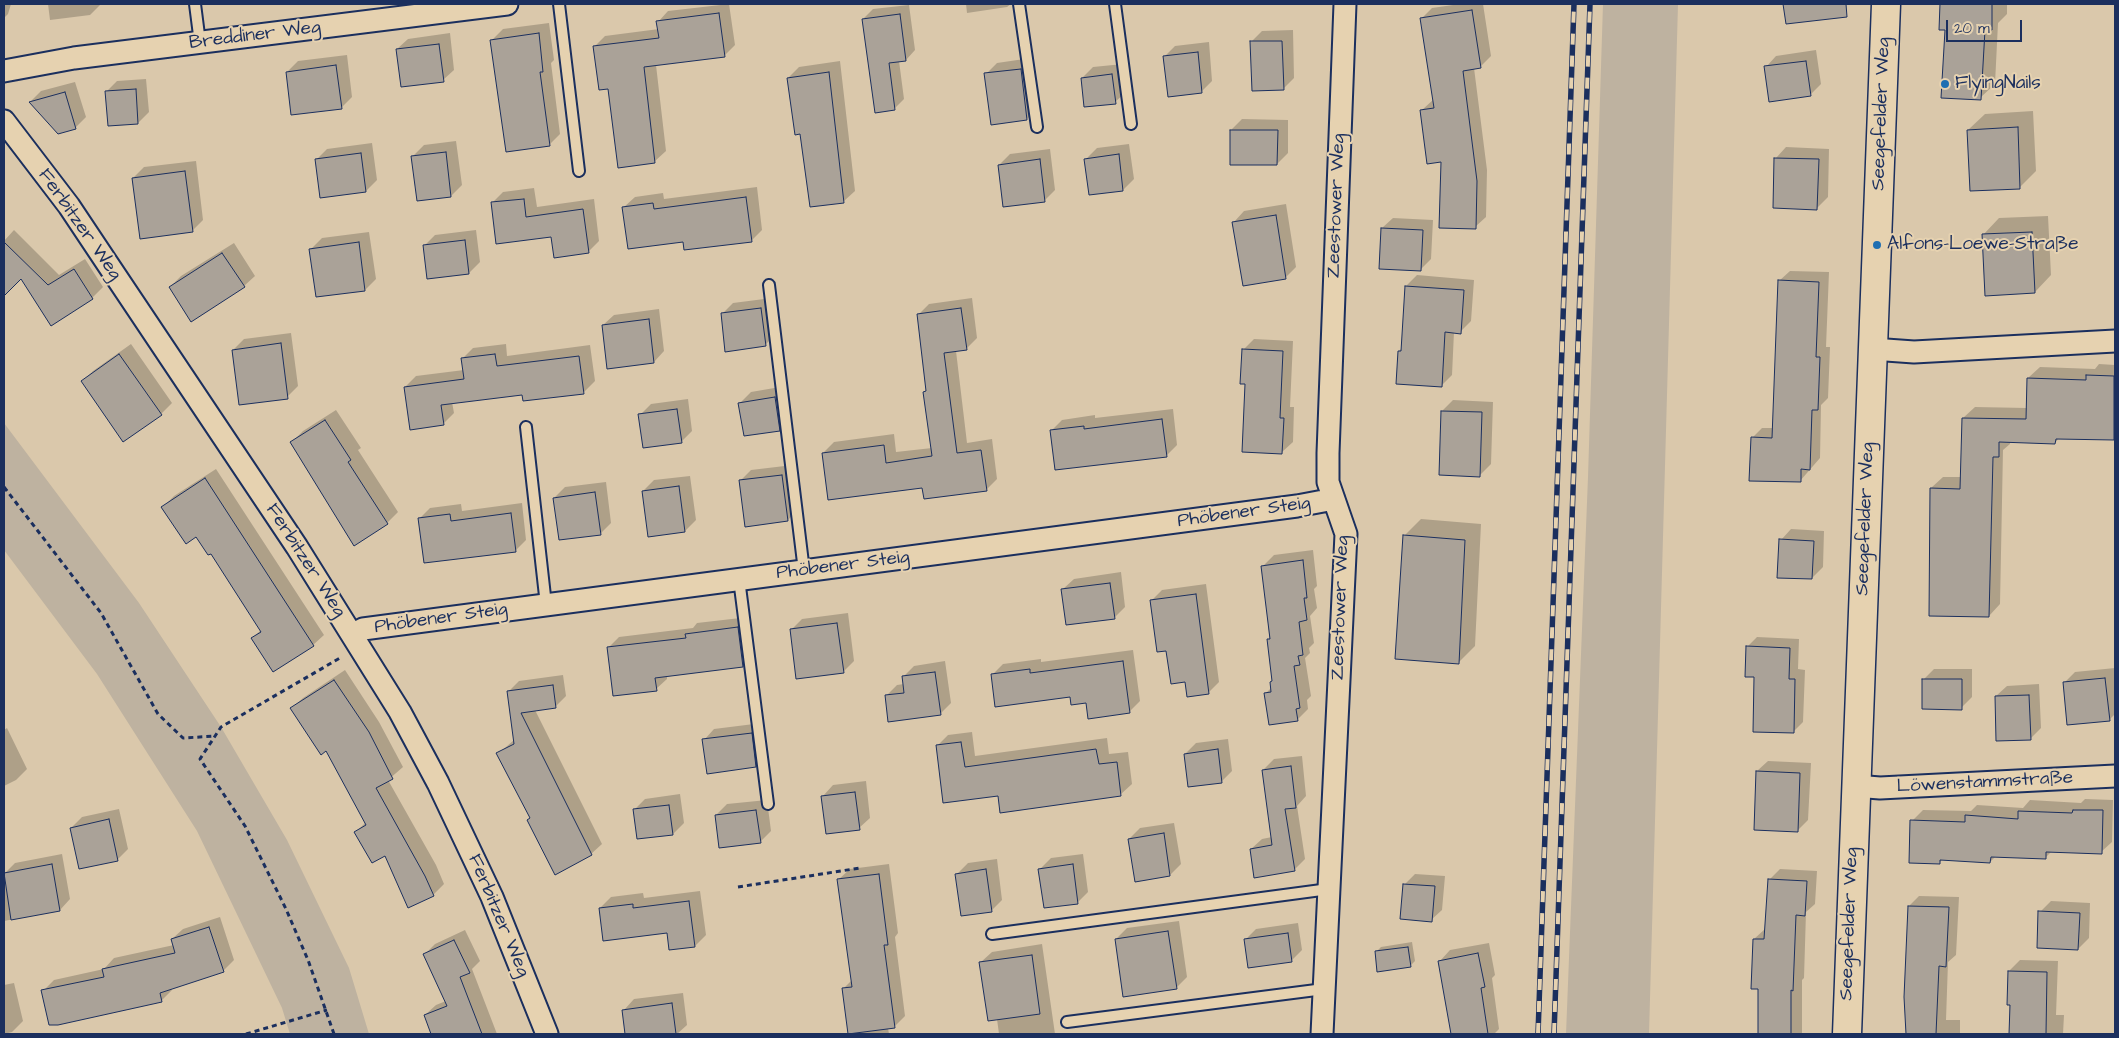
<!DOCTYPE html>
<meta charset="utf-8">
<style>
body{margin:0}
#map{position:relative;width:2119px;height:1038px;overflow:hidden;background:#dac8ab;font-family:"Architects Daughter",sans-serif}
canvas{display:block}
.frame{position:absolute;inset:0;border:5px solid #1b2f5e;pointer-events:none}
.scale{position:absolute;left:1946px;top:20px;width:76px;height:22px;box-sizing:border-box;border:2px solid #1b2f5e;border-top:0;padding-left:6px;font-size:15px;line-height:18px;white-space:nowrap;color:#1b2f5e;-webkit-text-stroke:4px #e6d2b0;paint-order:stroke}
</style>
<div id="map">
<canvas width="2119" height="1038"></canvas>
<div class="frame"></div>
<div class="scale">20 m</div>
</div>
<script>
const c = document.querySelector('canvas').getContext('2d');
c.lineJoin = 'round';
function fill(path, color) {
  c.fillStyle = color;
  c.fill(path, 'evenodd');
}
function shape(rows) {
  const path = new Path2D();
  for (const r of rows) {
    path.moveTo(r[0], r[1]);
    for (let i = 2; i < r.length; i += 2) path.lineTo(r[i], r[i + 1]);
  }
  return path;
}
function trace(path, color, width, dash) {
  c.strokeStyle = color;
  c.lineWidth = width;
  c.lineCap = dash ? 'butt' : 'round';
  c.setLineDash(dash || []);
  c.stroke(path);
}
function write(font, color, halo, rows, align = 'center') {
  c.font = font + ' "Architects Daughter",sans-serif';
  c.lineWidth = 4;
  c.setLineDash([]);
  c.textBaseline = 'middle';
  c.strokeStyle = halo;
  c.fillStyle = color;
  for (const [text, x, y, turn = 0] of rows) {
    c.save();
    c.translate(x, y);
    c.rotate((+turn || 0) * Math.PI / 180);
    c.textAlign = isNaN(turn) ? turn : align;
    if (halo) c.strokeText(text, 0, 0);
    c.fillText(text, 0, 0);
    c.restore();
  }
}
const green = shape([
 [1603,4,1678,4,1649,1034,1566,1034,1588,477],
 [4,423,139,603,221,727,287,840,349,968,369,1034,290,1034,282,1008,197,831,97,674,4,550]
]);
const shadow = shape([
 [4,4,11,4,8,14,4,18],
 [48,4,101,4,90,15,50,20],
 [729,4,735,45,724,56,656,65,666,151,655,161,619,166,609,87,594,47,605,36,659,29,658,22,668,11],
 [966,4,1011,4,1007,7,967,13],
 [1460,4,1483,4,1491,56,1480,67,1474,68,1487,170,1486,217,1475,227,1442,161,1422,110,1434,99,1421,19,1432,8],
 [1785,4,1835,4,1836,7,1787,23],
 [1941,4,2007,4,2007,14,1998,23,1995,84,1980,98,1946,29,1941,29],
 [909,5,915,50,906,60,899,61,904,99,894,109,863,19,873,9],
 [549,23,554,60,551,63,560,134,549,145,492,40,503,29],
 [1293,30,1294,78,1283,89,1251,42,1262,31],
 [450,33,454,70,443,80,397,49,408,39],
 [1209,42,1212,81,1201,92,1165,56,1175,46],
 [1816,50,1821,84,1810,95,1766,67,1776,56],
 [347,55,352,97,341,108,287,72,298,61],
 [1031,58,1038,108,1027,119,986,74,997,63],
 [840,61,855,191,844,201,811,206,801,133,788,78,799,67],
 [1123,64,1126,92,1115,102,1082,78,1093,67],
 [146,79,149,112,138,123,106,92,117,81],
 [75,82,86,117,75,128,30,102,41,91],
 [2033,111,2036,171,2020,187,1972,190,1968,130,1985,114],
 [1242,119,1288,120,1288,153,1277,164,1231,130],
 [456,141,462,185,451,196,418,199,413,156,424,145],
 [372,143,377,180,366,191,316,160,327,149],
 [1129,144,1134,179,1123,190,1086,159,1097,148],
 [1786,147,1829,149,1828,197,1817,208,1776,158],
 [1050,149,1055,190,1044,201,999,165,1010,154],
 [196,161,203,220,192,231,133,178,144,167],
 [757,187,762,230,751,241,684,241,624,207,635,197,663,193,664,199],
 [534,188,537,207,594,199,599,241,588,252,552,236,492,203,503,192],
 [1286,204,1296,267,1285,278,1234,222,1244,211],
 [2048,216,2051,275,2035,292,1983,235,1999,218],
 [1393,218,1433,220,1431,259,1420,270,1382,228],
 [14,230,59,275,85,259,103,287,92,298,21,277,4,294,4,241],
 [476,230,480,262,469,273,424,246,435,235],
 [369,232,376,279,365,290,311,249,322,238],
 [234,243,255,276,244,286,170,287,181,276],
 [1790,271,1829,272,1826,347,1830,347,1828,398,1821,405,1820,458,1800,481,1752,438,1762,428,1773,428,1779,281],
 [1417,275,1474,280,1471,321,1460,332,1454,332,1452,375,1441,386,1399,351,1402,348,1406,286],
 [772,298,776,334,765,345,722,314,733,303],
 [972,298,977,338,966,349,956,351,967,443,992,439,997,479,986,490,923,487,823,453,834,442,894,434,896,452,932,448,924,392,927,389,918,315,929,304],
 [659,309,664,351,654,362,603,325,614,315],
 [291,333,298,386,287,397,233,350,244,339],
 [1254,339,1293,341,1290,407,1294,407,1293,442,1282,452,1247,383,1243,350],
 [131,344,172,403,161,414,82,382,93,371],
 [506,344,507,356,590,345,595,381,584,392,523,393,452,402,454,413,443,424,405,387,416,376,464,370,462,359,473,348],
 [2099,364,2115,365,2115,437,2114,438,2059,438,2055,443,2010,441,2010,444,2003,450,2000,604,1989,616,1931,488,1943,477,1962,477,1963,418,1975,407,2027,408,2028,378,2040,367,2095,369],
 [786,386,790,418,779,429,740,403,751,392],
 [688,399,692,431,681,442,640,415,651,404],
 [1453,400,1493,402,1491,464,1480,475,1442,411],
 [1173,409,1177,445,1166,456,1051,431,1062,420,1095,415,1095,418],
 [336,410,361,448,358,450,398,512,387,523,292,442,303,431],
 [793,465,798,509,788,520,740,481,751,470],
 [216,469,324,635,313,645,252,638,261,630,212,552,197,536,163,507,174,496],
 [690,476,696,520,685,531,643,491,654,480],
 [606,482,611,523,600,534,554,498,565,487],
 [522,503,526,540,515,551,419,519,430,508,461,504,462,511],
 [1421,519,1481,524,1475,646,1458,663,1405,535],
 [1791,529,1824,531,1823,567,1812,578,1781,540],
 [1313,550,1317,586,1314,589,1317,608,1310,616,1314,643,1309,648,1310,653,1305,658,1311,696,1307,700,1308,709,1297,720,1266,693,1272,687,1273,680,1263,566,1274,555],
 [1121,572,1125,607,1114,618,1063,589,1074,579],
 [1206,584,1219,682,1208,693,1186,681,1167,650,1151,601,1162,590],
 [848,613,854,661,843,672,791,630,802,619],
 [749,617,754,655,743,666,667,676,667,679,656,689,608,648,619,637,693,628,697,623],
 [1757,637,1799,639,1798,669,1805,670,1803,722,1793,732,1756,676,1747,647],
 [1133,650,1140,701,1129,712,992,675,1003,664,1041,659,1041,662],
 [945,661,951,703,940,714,886,696,897,685,904,684,903,677,914,666],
 [2115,668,2115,714,2109,720,2064,683,2075,672],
 [1934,669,1972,669,1972,697,1961,708,1923,680],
 [345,670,379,722,403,767,388,780,436,865,444,884,433,895,385,854,356,832,366,822,327,750,292,708,303,698],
 [563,675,566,696,555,707,535,710,602,844,591,854,531,817,498,754,514,740,508,692,519,681],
 [2039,684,2041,728,2030,739,1996,696,2007,686],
 [762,723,767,755,756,766,704,740,714,729],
 [7,728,27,769,16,780,4,786,4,730],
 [972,732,975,756,1107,738,1109,754,1128,752,1132,784,1121,794,999,794,937,746,948,735],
 [1228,739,1232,771,1221,782,1185,754,1196,743],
 [1302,756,1306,796,1297,806,1305,859,1294,870,1251,849,1262,839,1272,837,1263,770,1274,759],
 [1768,761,1811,763,1808,820,1797,831,1757,771],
 [866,781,870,818,859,828,823,796,833,785],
 [680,794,684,823,673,834,634,810,645,799],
 [2085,799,2113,800,2112,842,2101,852,2052,851,2045,858,1996,856,1990,862,1943,859,1939,863,1912,821,1923,810,1971,811,1977,805,2023,808,2030,800,2081,803],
 [767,800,771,831,760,842,716,815,727,804],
 [119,809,128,849,117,860,71,828,82,817],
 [1174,823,1181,864,1170,875,1129,839,1140,828],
 [62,854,70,899,60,910,4,921,4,874,15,863],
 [1083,854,1088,892,1077,903,1040,869,1051,858],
 [997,859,1002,900,991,911,957,874,968,863],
 [889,864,898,933,895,937,905,1016,894,1027,888,1028,889,1034,850,1034,844,988,852,980,839,879,850,869],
 [1780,869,1817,871,1815,904,1806,912,1804,978,1802,980,1802,1034,1759,1034,1759,988,1754,939,1765,929,1769,880],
 [1415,874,1445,876,1442,910,1431,920,1404,885],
 [700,891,706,935,695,946,668,931,600,908,611,897,643,893,644,898],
 [1919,896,1959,897,1956,955,1948,962,1946,1020,1960,1020,1960,1034,1906,1034,1909,906],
 [2051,901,2090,903,2089,938,2078,949,2040,912],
 [220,917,234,960,223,971,171,988,172,990,161,1001,43,991,54,980,104,969,114,958,174,945,172,939,183,929],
 [1179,921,1187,977,1176,988,1116,939,1127,928],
 [1298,923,1302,950,1291,961,1245,940,1256,929],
 [465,930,480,961,472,969,497,1034,432,1034,425,1015,436,1005,446,1001,424,955,435,944],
 [1412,942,1415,961,1410,966,1376,952,1381,947],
 [1489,943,1495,975,1492,978,1499,1029,1494,1034,1452,1034,1440,961,1450,950],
 [1042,944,1055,1034,999,1034,997,1019,981,962,992,952],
 [2020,960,2058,961,2056,1015,2064,1015,2063,1034,2010,1034,2009,971],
 [14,983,23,1021,12,1032,4,1034,4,985],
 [683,993,687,1025,677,1034,627,1034,624,1010,634,999]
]);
const building = shape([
 [1783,4,1846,4,1847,17,1786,24,1783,4],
 [1940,4,1992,4,1992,30,1985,30,1981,100,1941,98,1945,30,1939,30,1940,4],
 [1472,10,1481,68,1463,71,1477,181,1476,229,1439,228,1441,162,1427,164,1420,110,1434,108,1420,18,1472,10],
 [719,13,725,57,644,67,655,163,618,168,608,89,599,90,593,46,659,38,656,21,719,13],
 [900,14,906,61,889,63,895,110,875,113,862,19,900,14],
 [539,33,543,72,540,72,550,146,506,152,490,40,539,33],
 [1250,41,1282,41,1284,90,1252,91,1250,41],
 [439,44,444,82,401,87,396,49,439,44],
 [1198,52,1202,93,1168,97,1163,56,1198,52],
 [1806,61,1811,96,1769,102,1764,66,1806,61],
 [336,65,342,109,291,115,286,72,336,65],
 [1021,69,1027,120,991,125,984,73,1021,69],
 [829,72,844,203,810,207,800,134,795,135,787,78,829,72],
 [1112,74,1116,104,1084,107,1081,78,1112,74],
 [136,89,138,124,108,126,105,91,136,89],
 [65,92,76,129,58,134,29,102,65,92],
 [2018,127,2020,189,1970,191,1967,130,2018,127],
 [1230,130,1278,130,1277,165,1230,165,1230,130],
 [446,152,451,197,417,201,411,156,446,152],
 [361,153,366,192,320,198,315,159,361,153],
 [1119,154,1123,191,1089,195,1084,159,1119,154],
 [1774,158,1819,159,1817,210,1773,208,1774,158],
 [1040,159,1045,202,1003,207,998,165,1040,159],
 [185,171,193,232,140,239,132,178,185,171],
 [746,197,752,242,684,250,683,242,628,249,622,207,653,203,654,209,746,197],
 [524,199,526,217,583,209,589,253,554,258,551,237,496,244,491,202,524,199],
 [1276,215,1286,279,1243,286,1232,222,1276,215],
 [1381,228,1423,230,1421,271,1379,269,1381,228],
 [2032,232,2035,293,1985,296,1982,234,2032,232],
 [465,240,469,274,427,279,423,245,465,240],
 [4,242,48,285,74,269,93,299,51,326,21,279,4,296,4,242],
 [359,242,365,291,316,297,309,249,359,242],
 [222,253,245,287,191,322,169,287,222,253],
 [1778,280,1819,282,1816,357,1820,357,1818,410,1812,410,1810,470,1801,469,1801,482,1749,481,1751,437,1772,438,1778,280],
 [1405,286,1464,290,1461,334,1445,332,1442,387,1396,384,1398,351,1401,351,1405,286],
 [761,308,766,346,725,352,721,313,761,308],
 [961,308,967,350,944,353,957,453,981,450,987,491,924,499,922,488,828,500,822,453,884,445,886,463,932,456,923,392,926,391,917,314,961,308],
 [649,319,654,363,607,369,602,325,649,319],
 [281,343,288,399,239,405,232,350,281,343],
 [1242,349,1283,351,1280,418,1284,418,1282,454,1242,452,1245,384,1240,384,1242,349],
 [119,354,162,415,123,442,81,381,119,354],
 [495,354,497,366,579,356,584,394,523,401,522,395,441,405,444,425,410,430,404,387,464,379,461,358,495,354],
 [2086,375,2114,376,2114,440,2056,439,2055,444,1999,442,1999,457,1993,457,1989,617,1929,616,1930,488,1960,489,1962,418,2026,419,2027,378,2086,380,2086,375],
 [775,397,780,431,744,436,738,403,775,397],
 [677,409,682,443,643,448,638,414,677,409],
 [1441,411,1482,412,1480,477,1439,475,1441,411],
 [1162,419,1167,457,1055,470,1050,430,1084,426,1084,429,1162,419],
 [325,420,351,460,348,462,388,524,354,546,290,442,325,420],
 [782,475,788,521,745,527,739,480,782,475],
 [205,478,314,646,273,672,251,638,261,632,211,554,208,555,196,537,186,544,161,507,205,478],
 [679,486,685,532,648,537,642,491,679,486],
 [595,492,601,535,559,540,553,498,595,492],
 [511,513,516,552,424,563,418,518,450,514,451,521,511,513],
 [1403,535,1465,540,1459,664,1395,659,1403,535],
 [1779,539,1814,541,1812,579,1777,578,1779,539],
 [1303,560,1307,598,1304,598,1307,620,1299,622,1303,655,1298,656,1300,665,1294,666,1300,708,1296,709,1298,721,1269,725,1264,693,1271,692,1270,682,1272,681,1267,639,1270,639,1261,566,1303,560],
 [1110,583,1115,619,1066,625,1061,589,1110,583],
 [1196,594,1209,694,1187,697,1185,682,1171,684,1166,651,1157,652,1150,600,1196,594],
 [837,623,844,673,796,679,790,629,837,623],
 [738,627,743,667,655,678,657,691,613,696,607,647,686,638,685,634,738,627],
 [1746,646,1790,648,1789,679,1795,679,1794,733,1753,732,1754,677,1745,677,1746,646],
 [1123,661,1130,713,1088,719,1086,703,1071,705,1070,697,995,707,991,674,1030,669,1030,673,1123,661],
 [935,672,941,715,888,722,885,695,904,693,902,676,935,672],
 [2105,678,2110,721,2067,725,2063,682,2105,678],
 [1922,679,1962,679,1962,710,1922,709,1922,679],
 [334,680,369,732,393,779,376,788,425,876,434,896,408,908,385,856,372,863,354,832,366,825,326,751,321,755,290,708,334,680],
 [553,685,556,708,521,713,592,855,555,875,527,820,530,818,496,753,514,744,507,691,553,685],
 [2029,695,2031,740,1996,741,1995,696,2029,695],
 [752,733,756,767,707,774,702,739,752,733],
 [961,742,965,767,1096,749,1099,764,1117,762,1121,796,1000,813,998,796,943,803,936,745,961,742],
 [1218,749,1222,783,1188,787,1184,754,1218,749],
 [1291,766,1296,808,1285,809,1295,871,1254,878,1250,849,1272,845,1262,770,1291,766],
 [1756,771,1800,773,1798,832,1754,830,1756,771],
 [855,792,860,830,826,834,821,796,855,792],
 [669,805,673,835,637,839,633,809,669,805],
 [756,810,761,843,719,848,715,815,756,810],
 [2073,810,2103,810,2102,854,2046,852,2046,859,1991,857,1990,863,1940,860,1940,864,1909,863,1910,820,1965,822,1965,815,2018,819,2018,811,2072,813,2073,810],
 [109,819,118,861,79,869,70,828,109,819],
 [1164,833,1170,876,1135,882,1128,839,1164,833],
 [52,864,60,911,11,920,4,873,52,864],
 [1073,864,1078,904,1044,908,1038,869,1073,864],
 [986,869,992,912,961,916,955,874,986,869],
 [879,874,888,945,884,945,895,1028,848,1034,842,988,852,987,837,879,879,874],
 [1768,879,1807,881,1805,916,1796,915,1793,991,1791,990,1791,1034,1758,1034,1758,989,1751,989,1753,939,1764,939,1768,879],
 [1403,884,1435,886,1432,922,1400,919,1403,884],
 [689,901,695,947,669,950,667,933,603,941,599,908,633,904,633,908,689,901],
 [1908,906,1949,907,1946,967,1939,966,1936,1034,1906,1034,1904,997,1908,906],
 [2038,911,2080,913,2078,950,2037,948,2038,911],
 [209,927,224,972,160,993,162,1002,58,1025,49,1025,41,990,104,977,102,969,175,953,171,939,209,927],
 [1168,931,1177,989,1123,997,1115,939,1168,931],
 [1288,933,1292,962,1248,968,1244,939,1288,933],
 [454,940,470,973,460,977,482,1034,431,1034,424,1015,447,1006,423,954,454,940],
 [1408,947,1411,967,1377,972,1375,951,1408,947],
 [1478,953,1485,987,1481,988,1488,1034,1451,1034,1438,961,1478,953],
 [1032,955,1040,1014,988,1021,979,962,1032,955],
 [2008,971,2047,972,2046,1034,2009,1034,2010,1005,2007,1005,2008,971],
 [672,1003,676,1034,625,1034,622,1010,672,1003]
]);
const path = shape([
 [4,487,101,613,158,714,183,738,216,736],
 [738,887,860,868],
 [246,1034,327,1010],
 [334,1034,308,960,286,909,245,826,200,759,221,727,340,658]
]);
const lane = shape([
 [195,4,200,43],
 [559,4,579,171],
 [1019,4,1037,127],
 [1115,4,1131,124],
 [769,285,804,571],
 [526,427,546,605],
 [739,579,768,804],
 [992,934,1329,889],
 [1067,1022,1324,989]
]);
const street = shape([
 [4,71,74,58,507,4],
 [4,121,69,206,105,260,297,547,400,712,438,783,492,897,547,1034],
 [1872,349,1914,352,2115,341],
 [352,635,363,629,1297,506,1334,499],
 [1855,786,1880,788,2115,776],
 [1322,1034,1346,534,1328,482,1328,453,1345,4]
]);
const secondary = shape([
 [1847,1034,1886,4]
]);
const rail = shape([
 [1538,1034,1574,4],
 [1554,1034,1590,4]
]);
const markers = [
 [1945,84,5,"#1f6fb2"],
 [1877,245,5,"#1f6fb2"]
];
const streetNames = [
 ["Breddiner Weg",255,36,-7],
 ["Seegefelder Weg",1882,114,-88],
 ["Zeestower Weg",1337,206,-88],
 ["Ferbitzer Weg",79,225,55],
 ["Phöbener Steig",1244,513,-8],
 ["Seegefelder Weg",1866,519,-88],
 ["Ferbitzer Weg",305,561,57],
 ["Phöbener Steig",843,566,-7],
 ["Zeestower Weg",1341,608,-88],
 ["Phöbener Steig",441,619,-8],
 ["Löwenstammstraße",1985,783,-3],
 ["Ferbitzer Weg",498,916,67],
 ["Seegefelder Weg",1850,924,-88]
];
const poiNames = [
 ["FlyingNails",1955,84],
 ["Alfons-Loewe-Straße",1887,245]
];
fill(green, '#beb2a0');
fill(shadow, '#0003');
fill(building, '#aaa298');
trace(building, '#1b2f5e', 1);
trace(lane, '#1b2f5e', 14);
trace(street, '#1b2f5e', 25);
trace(secondary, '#1b2f5e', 31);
trace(path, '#1b2f5e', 3, [5, 4]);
trace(lane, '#e6d2b0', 10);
trace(street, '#e6d2b0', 21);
trace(secondary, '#e6d2b0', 28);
trace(rail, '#1b2f5e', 5.5);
trace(rail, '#e6d2b0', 4, [11]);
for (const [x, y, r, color] of markers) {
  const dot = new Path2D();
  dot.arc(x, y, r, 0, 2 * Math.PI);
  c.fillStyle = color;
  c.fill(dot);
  trace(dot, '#e6d2b0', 2);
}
write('19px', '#1b2f5e', '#e6d2b0', streetNames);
write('19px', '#1b2f5e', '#e6d2b0', poiNames, 'left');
</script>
